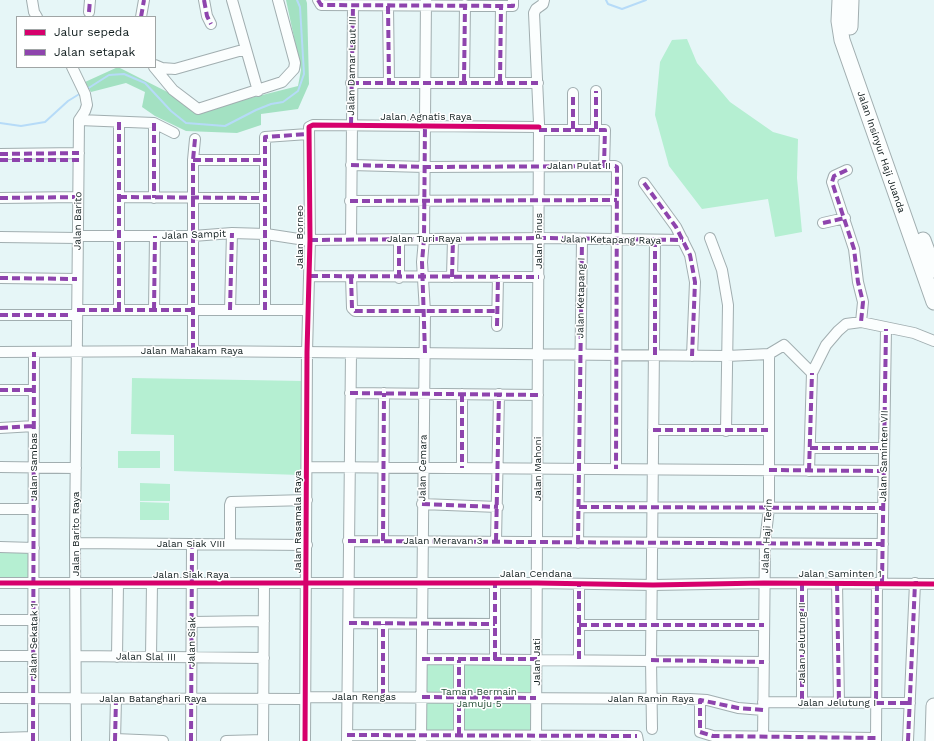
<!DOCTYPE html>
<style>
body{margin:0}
#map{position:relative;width:934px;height:741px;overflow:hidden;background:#e6f6f7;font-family:"Work Sans",sans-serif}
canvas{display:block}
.legend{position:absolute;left:16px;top:16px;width:140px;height:52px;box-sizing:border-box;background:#fff;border:1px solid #a0a5a5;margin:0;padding:5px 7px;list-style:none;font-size:12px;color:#111e1f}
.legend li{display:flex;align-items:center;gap:8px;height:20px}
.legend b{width:20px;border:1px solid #a0a5a5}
</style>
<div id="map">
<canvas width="934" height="741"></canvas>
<ul class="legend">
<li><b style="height:5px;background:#d6006c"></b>Jalur sepeda</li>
<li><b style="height:5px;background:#8e44ad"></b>Jalan setapak</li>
</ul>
</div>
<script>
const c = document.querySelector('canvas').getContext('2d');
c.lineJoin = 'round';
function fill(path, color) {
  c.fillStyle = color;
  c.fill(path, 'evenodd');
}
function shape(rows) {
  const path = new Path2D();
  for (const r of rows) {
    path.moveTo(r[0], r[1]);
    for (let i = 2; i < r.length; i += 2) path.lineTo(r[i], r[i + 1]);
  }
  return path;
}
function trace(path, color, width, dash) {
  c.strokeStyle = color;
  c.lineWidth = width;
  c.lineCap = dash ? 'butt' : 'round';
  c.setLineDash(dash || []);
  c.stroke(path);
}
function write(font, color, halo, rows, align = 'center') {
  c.font = font + ' "Work Sans",sans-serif';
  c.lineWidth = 3;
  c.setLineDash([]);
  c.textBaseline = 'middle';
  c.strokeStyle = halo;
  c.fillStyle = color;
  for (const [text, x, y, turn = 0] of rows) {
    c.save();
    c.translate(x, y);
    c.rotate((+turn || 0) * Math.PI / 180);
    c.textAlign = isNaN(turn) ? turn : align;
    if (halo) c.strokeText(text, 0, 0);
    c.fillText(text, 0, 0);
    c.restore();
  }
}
const green = shape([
 [687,39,697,63,730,102,773,132,798,139,797,178,802,232,775,237,768,199,702,209,669,166,655,115,660,62,672,40],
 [132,378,303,381,301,475,174,471,174,435,131,434],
 [118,451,160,451,160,468,118,468],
 [140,483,170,484,170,501,140,501],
 [140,502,169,503,169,520,140,520],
 [30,551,31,582,0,582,0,552],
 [422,659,537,659,536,736,422,736]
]);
const forest = shape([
 [286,0,306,0,307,3,309,84,298,109,261,114,261,125,237,133,186,131,155,116,142,107,145,92,126,83,91,92,85,82,118,67,203,110,298,86,301,70]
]);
const stream = shape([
 [606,0,608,4,622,9,646,0],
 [87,89,109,75,124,74,145,83,171,111,186,123,225,126,256,110,271,104,283,102,298,91,304,74,300,7,297,0],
 [0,123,21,126,45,122,68,101,81,93]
]);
const minor = shape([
 [32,0,34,12,37,17],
 [204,0,207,16,211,24],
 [232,0,258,91],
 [318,0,321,5,513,6,513,0],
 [388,6,389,82],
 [89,12,90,0],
 [141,17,144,0],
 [155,65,162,68,175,69,246,49],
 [72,67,85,94,87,105,85,111,79,120,75,543,76,741],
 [154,67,173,90,198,109,282,82,294,69,295,63,278,0],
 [464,82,465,5],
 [500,82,501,6],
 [351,83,538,83],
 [79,120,154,123,174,133],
 [154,123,154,198],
 [573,129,573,93],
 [596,129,596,91],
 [539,130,605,130,604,166],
 [0,154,79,153],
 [193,160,265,160],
 [351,165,425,167,615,166,617,167,616,469],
 [847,170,834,176,832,182,854,249,858,282,863,302,861,322],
 [644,183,676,227,690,255,695,282,692,356],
 [119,197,265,198],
 [0,198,78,197],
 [350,201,617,200],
 [823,223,845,218],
 [78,236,193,236,232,233,266,234,305,240,544,238,683,240],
 [0,237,78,238],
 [710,238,722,270,728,305,726,431],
 [351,239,353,6],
 [310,276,539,277],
 [351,276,352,308,355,311,497,311],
 [452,277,453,239],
 [0,278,77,279],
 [399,278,399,239],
 [77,310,308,310],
 [119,310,119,122],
 [154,310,155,236],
 [230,310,232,233],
 [265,310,265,137,308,134],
 [0,315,77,315],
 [497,326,498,277],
 [193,351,193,160,195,139],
 [0,352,193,351,727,356,769,354,784,345,812,373],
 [0,390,34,390],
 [350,393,538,395],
 [462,394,462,468],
 [0,428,34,426],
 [653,430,768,430],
 [810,448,884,448],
 [0,467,76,468],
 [307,467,883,471],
 [809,471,812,373,826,345,838,331,846,324,861,322,914,333,934,341],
 [422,504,498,507],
 [579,507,883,508],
 [0,509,34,509],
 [348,541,883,544],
 [383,541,384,393],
 [496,541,499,394],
 [75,543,307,545],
 [578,543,582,240],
 [230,544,230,505,231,502,307,500],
 [0,547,34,548],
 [0,583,537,583,653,585,764,583,934,584],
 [802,583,802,703],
 [837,583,839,703],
 [882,583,886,329],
 [0,620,34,620],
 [192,622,264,621],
 [349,623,495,624],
 [579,625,764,625],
 [0,656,33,656],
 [76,656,264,658],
 [117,657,118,583],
 [151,657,152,583],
 [422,659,764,662],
 [579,659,579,584],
 [495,660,495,583],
 [305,697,690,699,707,700,738,708,763,710],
 [383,697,383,624],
 [0,698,305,699],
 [700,700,700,732,713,736,876,738],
 [763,702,910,703],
 [652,729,651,660,655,241],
 [347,735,637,736,638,741],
 [459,735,459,660],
 [0,738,33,737],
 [115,739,163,741],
 [33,741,34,352],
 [115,741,116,699],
 [191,741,192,544],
 [226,741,263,740],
 [263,741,264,584],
 [305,741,307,352,310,240,309,127,313,125,539,127],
 [347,741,351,353],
 [421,741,425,312,422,262,424,239,426,0],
 [536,741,539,123,534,13,536,9,543,4,544,0],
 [763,741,765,543,769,508,769,354],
 [876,741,877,583],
 [908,741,915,583]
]);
const highway = shape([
 [840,0,839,21,842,40,934,302],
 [850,27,851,0],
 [923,240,934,270],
 [933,741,934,706]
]);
const quiet = shape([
 [204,0,207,16,211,24],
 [318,0,321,5,513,6,513,0],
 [388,6,389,82],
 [89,12,90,0],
 [141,17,144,0],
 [464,82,465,5],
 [500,82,501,6],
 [351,83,538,83],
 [154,123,154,198],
 [351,125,353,6],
 [573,129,573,93],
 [596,129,596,91],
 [539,130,605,130,604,166],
 [0,154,79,153],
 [0,160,79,160],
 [193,160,265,160],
 [351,165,425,167,615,166,617,167,616,469],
 [847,170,834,176,832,182,854,249,858,282,863,302,861,322],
 [644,183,676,227,690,255,695,282,692,356],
 [119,197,265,198],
 [0,198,78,197],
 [350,201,617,200],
 [823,223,845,218],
 [310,240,544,238,683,240],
 [310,276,539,277],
 [351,276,352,308,355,311,497,311],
 [452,277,453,239],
 [0,278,77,279],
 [399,278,399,239],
 [77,310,193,310],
 [119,310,119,122],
 [154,310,155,236],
 [230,310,232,233],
 [265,310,265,137,308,134],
 [0,315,72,315],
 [497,326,498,277],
 [193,351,193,160,195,139],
 [425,353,422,262,424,239,425,126],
 [655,355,655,241],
 [0,390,34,390],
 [350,393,538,395],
 [462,394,462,468],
 [0,428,34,426],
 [653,430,768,430],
 [810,448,884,448],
 [769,470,883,471],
 [809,471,812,373],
 [422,504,498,507],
 [579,507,883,508],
 [348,541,883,544],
 [383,541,384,393],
 [496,541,499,394],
 [578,543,582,240],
 [802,583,802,703],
 [837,583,839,703],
 [877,583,876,703,910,703],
 [882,583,886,329],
 [349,623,495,624],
 [579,625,764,625],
 [422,659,537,659],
 [579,659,579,584],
 [495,660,495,583],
 [651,660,764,662],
 [383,697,383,624],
 [422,697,536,698],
 [763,710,738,708,700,700,700,732,713,736,876,738],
 [347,735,637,736],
 [459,735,459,660],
 [33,741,34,352],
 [115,741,116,699],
 [191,741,192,544],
 [908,741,915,583,918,583]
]);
const cycleway = shape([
 [0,583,537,583,653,585,764,583,934,584],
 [305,741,307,352,310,240,309,127,313,125,539,127]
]);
const streetNames = [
 ["Jalan Damar Laut III",352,66,-89],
 ["Jalan Agnatis Raya",426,117],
 ["Jalan Insinyur Haji Juanda",881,152,71],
 ["Jalan Pulat II",579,166],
 ["Jalan Barito",78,221,-89],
 ["Jalan Sampit",194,235,-2],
 ["Jalan Borneo",300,237,-90],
 ["Jalan Turi Raya",424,239],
 ["Jalan Ketapang Raya",611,240,1],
 ["Jalan Pinus",539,241,-90],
 ["Jalan Ketapang I",581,298,-89],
 ["Jalan Mahakam Raya",192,351],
 ["Jalan Saminten VII",884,456,-89],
 ["Jalan Sambas",34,467,-90],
 ["Jalan Cemara",423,468,-89],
 ["Jalan Mahoni",538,469,-90],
 ["Jalan Rasamala Raya",298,522,-90],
 ["Jalan Barito Raya",76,534,-90],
 ["Jalan Haji Terin",767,536,-87],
 ["Jalan Meravan 3",443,541],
 ["Jalan Siak VIII",191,544],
 ["Jalan Cendana",536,574],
 ["Jalan Saminten 1",840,574],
 ["Jalan Siak Raya",191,575],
 ["Jalan Sekatak 1",34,641,-89],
 ["Jalan Siak",192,642,-89],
 ["Jalan Jelutung II",802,643,-90],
 ["Jalan Slal III",146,657,1],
 ["Jalan Jati",537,662,-90],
 ["Jalan Rengas",364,697],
 ["Jalan Batanghari Raya",153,699],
 ["Jalan Ramin Raya",651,699],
 ["Jalan Jelutung I",837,703]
];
const parkNames = [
 ["Taman Bermain",479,692],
 ["Jamuju 5",479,704]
];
fill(green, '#b5efd2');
fill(forest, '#a3e1c2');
trace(stream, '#b6dbf8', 2);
trace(minor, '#a1aeb0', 12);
trace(highway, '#a1aeb0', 17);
trace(minor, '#fbfefe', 10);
trace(highway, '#fbfefe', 15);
trace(quiet, '#8e44ad', 4, [8, 4]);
trace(cycleway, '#d6006c', 5);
write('10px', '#111e1f', '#fff', streetNames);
write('10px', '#224c34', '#fff', parkNames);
</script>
